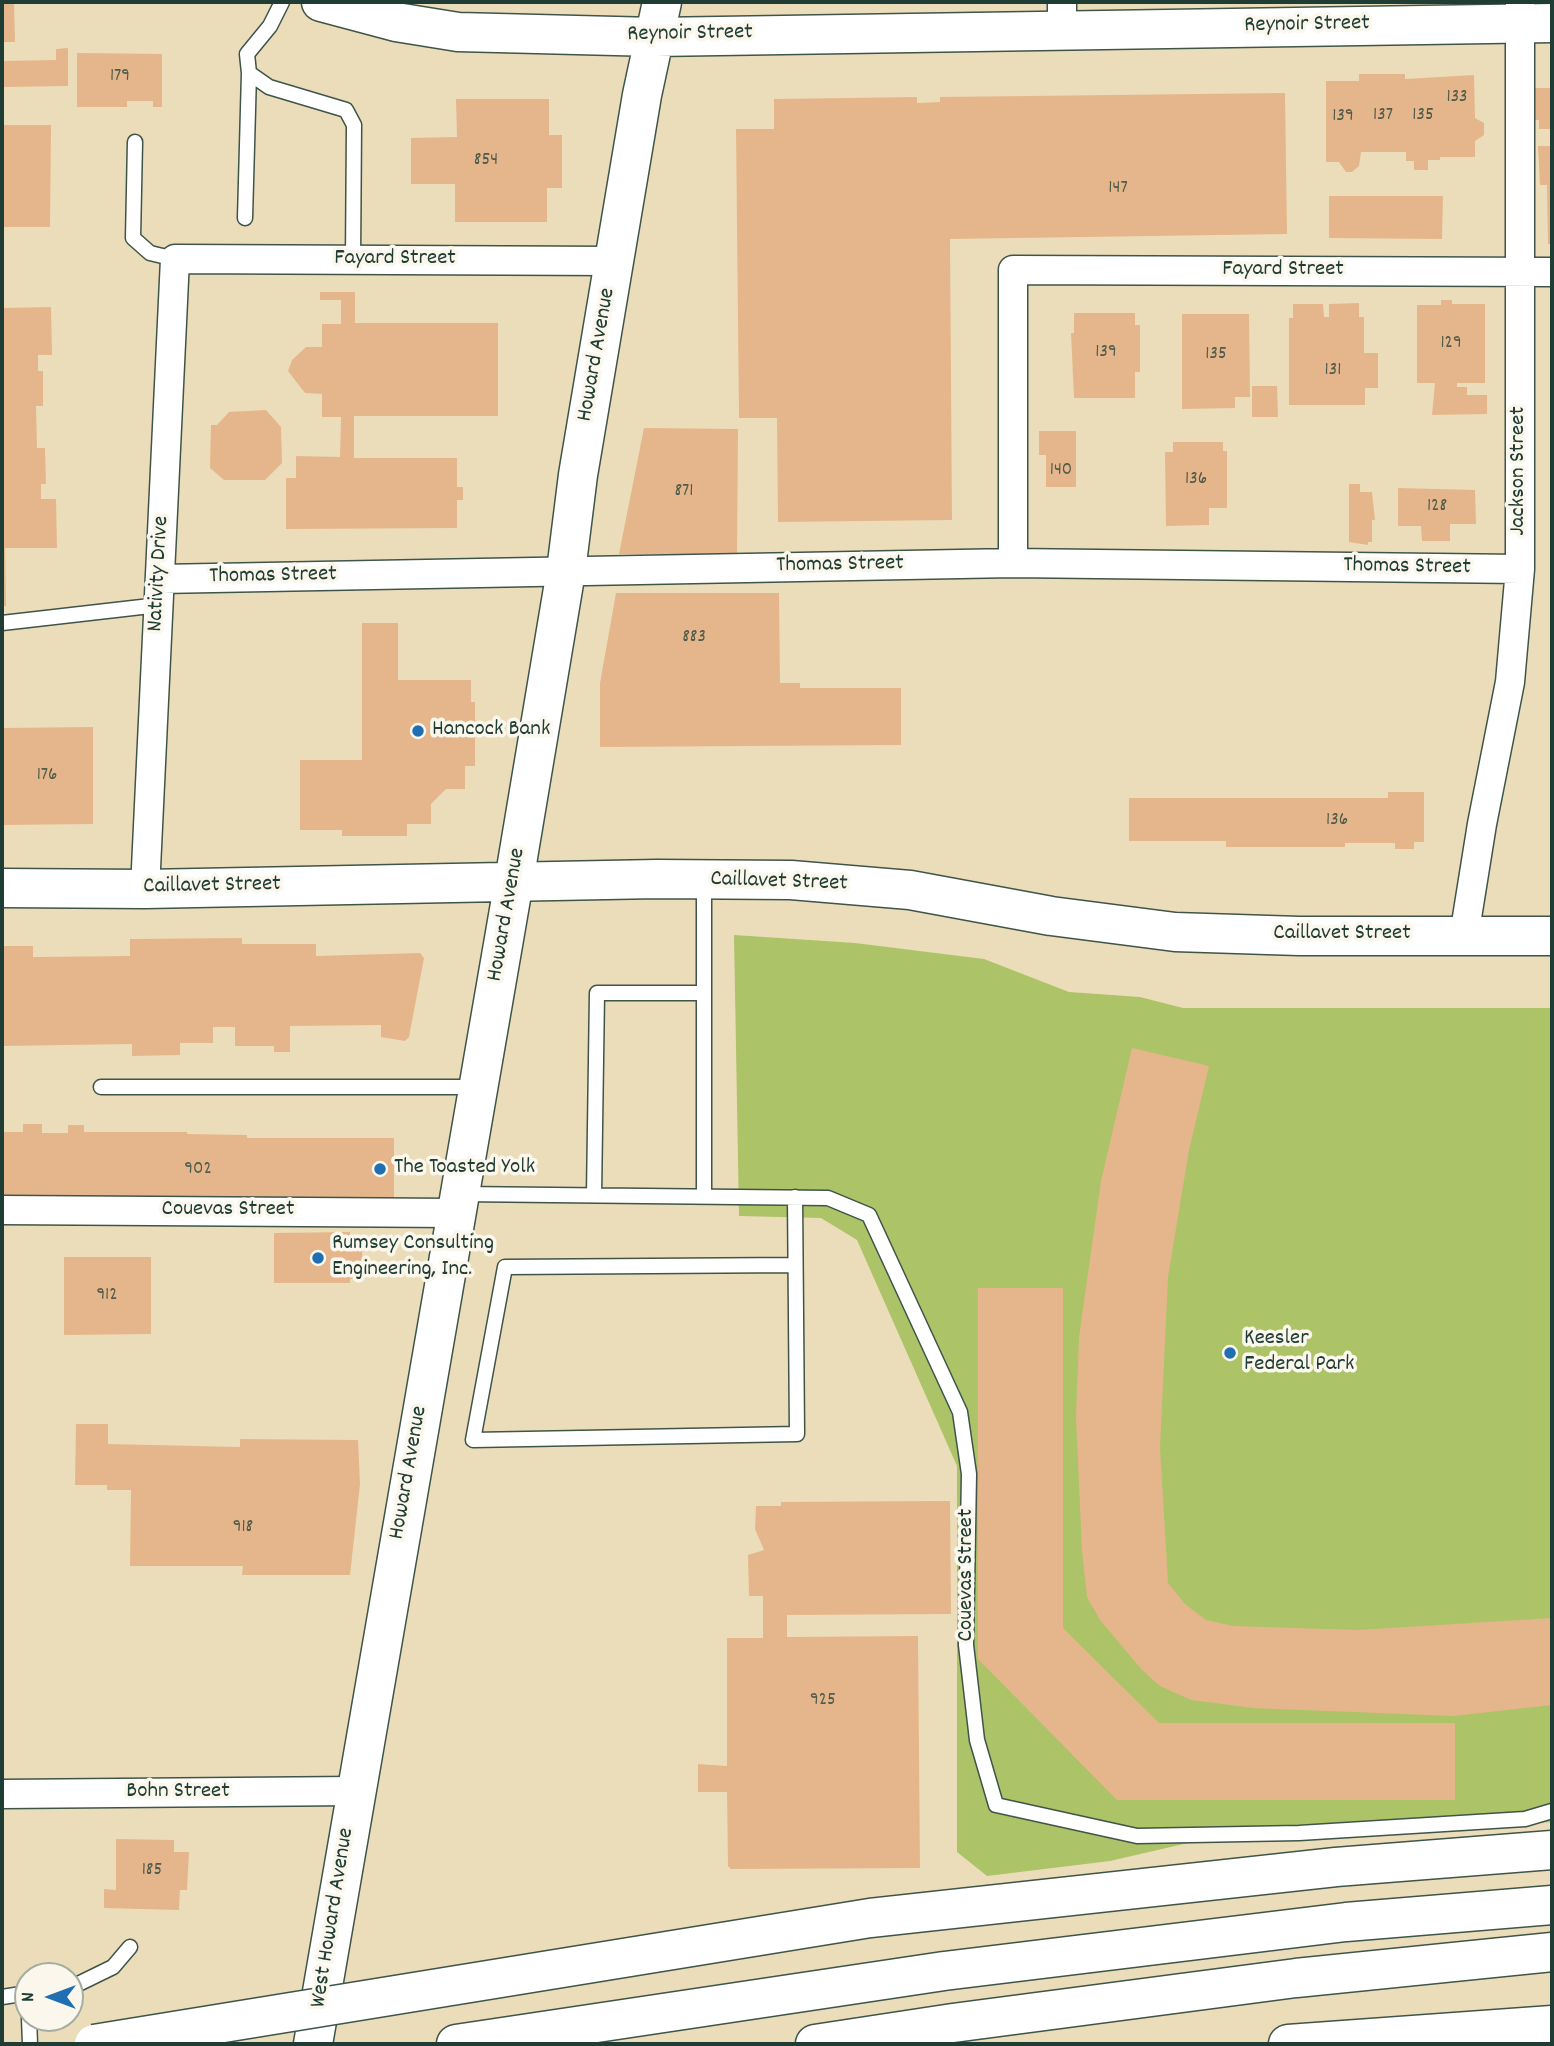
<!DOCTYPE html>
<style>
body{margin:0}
#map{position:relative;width:1554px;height:2046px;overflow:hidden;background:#ecddba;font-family:Dekko,sans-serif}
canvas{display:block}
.frame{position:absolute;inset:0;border:4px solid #1f3d34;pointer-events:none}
.north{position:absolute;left:14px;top:1962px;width:70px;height:70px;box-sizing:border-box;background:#fbf7ec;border:2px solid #a3ada2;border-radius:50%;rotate:270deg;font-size:19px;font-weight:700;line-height:28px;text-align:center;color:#1f3d34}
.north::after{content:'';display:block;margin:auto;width:24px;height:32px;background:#1f6fb2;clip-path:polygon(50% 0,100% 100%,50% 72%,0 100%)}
</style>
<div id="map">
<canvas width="1554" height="2046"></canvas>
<div class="frame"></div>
<div class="north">N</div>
</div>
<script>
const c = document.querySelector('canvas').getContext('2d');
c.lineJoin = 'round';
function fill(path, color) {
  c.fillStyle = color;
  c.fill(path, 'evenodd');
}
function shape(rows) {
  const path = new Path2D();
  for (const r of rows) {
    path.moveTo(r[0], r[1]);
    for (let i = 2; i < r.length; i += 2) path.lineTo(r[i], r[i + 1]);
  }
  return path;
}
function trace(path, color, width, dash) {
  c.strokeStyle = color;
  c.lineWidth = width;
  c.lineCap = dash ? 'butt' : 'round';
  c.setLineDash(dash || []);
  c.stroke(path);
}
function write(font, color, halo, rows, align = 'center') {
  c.font = font + ' Dekko,sans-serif';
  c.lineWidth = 7;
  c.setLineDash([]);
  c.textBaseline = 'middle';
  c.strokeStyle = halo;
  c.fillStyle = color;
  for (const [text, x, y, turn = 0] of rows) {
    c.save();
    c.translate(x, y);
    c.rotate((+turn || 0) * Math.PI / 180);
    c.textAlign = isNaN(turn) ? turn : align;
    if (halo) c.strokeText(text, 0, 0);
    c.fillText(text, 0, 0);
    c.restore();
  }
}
const green = shape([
 [734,935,855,943,984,959,1069,992,1140,997,1183,1008,1552,1008,1552,1822,1356,1837,1298,1834,1188,1843,1110,1861,987,1876,957,1852,957,1466,857,1240,821,1218,739,1216]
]);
const building = shape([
 [2,2,14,2,15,42,2,42],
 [68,48,68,86,2,87,2,61,56,60,56,49],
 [77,53,162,54,162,107,153,107,153,101,127,101,127,107,77,107],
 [1359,74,1405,74,1405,79,1474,75,1475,118,1484,123,1484,135,1475,141,1475,157,1440,157,1440,160,1428,160,1428,170,1414,170,1414,161,1406,161,1406,152,1361,152,1359,166,1352,172,1346,172,1339,162,1326,162,1326,81,1359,81],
 [1535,88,1552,88,1552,129,1539,129,1539,120,1535,120],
 [1285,93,1287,234,950,239,952,520,778,522,777,418,739,418,736,129,774,129,774,99,917,97,917,103,940,102,940,97],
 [456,99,549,99,549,135,562,135,562,188,547,188,547,222,455,222,455,184,411,184,411,138,457,137],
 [2,125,51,125,50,227,2,227],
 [1538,146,1552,146,1552,244,1548,244,1547,185,1540,185],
 [1329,196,1443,196,1442,239,1329,238],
 [320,292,355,292,355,323,498,323,498,416,354,416,354,458,457,458,457,487,463,487,463,500,457,500,457,528,286,529,286,478,296,478,296,456,340,457,341,417,322,417,322,394,305,393,288,371,292,360,306,347,322,347,322,324,341,324,341,300,320,300],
 [1441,300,1452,300,1452,304,1485,304,1485,383,1457,383,1457,387,1467,387,1467,395,1487,395,1487,414,1432,415,1435,383,1417,383,1417,305,1441,305],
 [1359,303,1359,317,1364,317,1364,353,1378,353,1378,388,1365,388,1365,405,1289,405,1289,318,1293,318,1293,304,1323,304,1324,317,1329,317,1329,304],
 [51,307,52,355,38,355,38,371,43,371,43,406,36,406,37,448,45,448,46,484,41,484,41,499,56,499,57,548,5,548,6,606,2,606,2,308],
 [1074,313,1135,313,1135,325,1140,325,1140,372,1135,372,1135,398,1074,398,1071,333,1074,333],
 [1182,314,1249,314,1250,397,1235,397,1235,408,1182,409],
 [1252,386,1277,386,1278,417,1252,417],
 [266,410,281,427,282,463,265,480,224,480,210,468,211,425,217,425,229,412],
 [644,428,738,429,737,554,619,554],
 [1039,431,1076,431,1076,487,1046,487,1046,455,1039,455],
 [1173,442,1223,442,1223,451,1227,451,1227,508,1209,508,1209,525,1166,526,1165,452,1173,452],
 [1349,484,1360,484,1360,492,1372,492,1375,520,1372,520,1372,542,1368,542,1368,545,1349,542],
 [1398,488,1475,490,1476,524,1450,524,1450,541,1422,541,1421,526,1398,526],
 [616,593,779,593,780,683,800,683,800,688,901,688,901,745,600,747,600,683],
 [362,623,398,623,398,680,471,680,471,702,475,702,475,766,465,766,465,789,446,789,431,804,431,824,407,824,407,836,342,836,342,830,300,830,300,760,362,760],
 [93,727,93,824,2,825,2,728],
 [1388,792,1424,792,1424,842,1414,842,1414,849,1395,849,1395,843,1345,843,1345,847,1226,847,1226,841,1129,841,1129,798,1388,798],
 [242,938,242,944,316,944,316,956,420,953,424,958,409,1037,405,1041,381,1037,381,1025,290,1026,290,1052,274,1052,274,1046,235,1046,235,1027,213,1027,213,1043,180,1043,180,1055,132,1056,132,1044,2,1046,2,946,33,946,33,957,130,956,130,939],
 [1132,1048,1209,1066,1189,1150,1168,1277,1160,1447,1168,1583,1185,1604,1206,1620,1233,1626,1358,1630,1552,1618,1552,1705,1453,1716,1253,1708,1191,1700,1160,1686,1142,1670,1100,1620,1087,1597,1082,1551,1076,1417,1079,1337,1101,1181],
 [23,1124,42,1124,42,1133,68,1133,68,1125,84,1125,84,1132,187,1132,187,1134,247,1135,247,1138,394,1138,394,1206,2,1203,2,1132,23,1132],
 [350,1232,350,1237,362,1236,362,1279,350,1279,350,1283,274,1283,274,1233],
 [64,1257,151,1257,151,1334,64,1335],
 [978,1288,1063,1288,1063,1628,1159,1723,1455,1723,1455,1800,1117,1800,978,1659],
 [76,1424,108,1424,108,1444,240,1447,240,1439,358,1440,360,1484,350,1575,242,1575,243,1566,130,1566,131,1490,107,1490,107,1485,75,1485],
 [950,1501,951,1614,787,1615,787,1637,918,1636,920,1868,731,1869,728,1866,727,1792,698,1792,698,1764,727,1766,727,1638,763,1638,763,1596,749,1596,748,1555,764,1550,755,1529,756,1506,781,1506,781,1502],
 [116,1839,174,1840,174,1852,189,1852,187,1890,180,1890,179,1910,104,1908,104,1889,116,1890]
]);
const lane = shape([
 [282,2,270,26,247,54,249,73,269,87,346,110,354,125,353,259],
 [135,142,133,238,150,253,175,259],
 [245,218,249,73],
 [2,623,159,605],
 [704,879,704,1196],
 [101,1087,476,1087],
 [461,1194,828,1198,869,1215,960,1412,969,1474,966,1645,977,1740,996,1805,1137,1836,1299,1833,1525,1819,1552,1811],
 [594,1195,597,993,704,993],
 [795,1197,797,1434,473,1440,505,1267,795,1265],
 [70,1988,113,1967,130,1947],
 [2,1997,28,1993],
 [29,2018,30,2044]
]);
const street = shape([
 [1062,2,1062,30],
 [1013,563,1013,270,1552,272],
 [160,579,1013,563,1520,569],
 [145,889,175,259,614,261],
 [1464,936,1482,824,1510,682,1520,569,1520,2],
 [2,1210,455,1213],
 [2,1794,355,1791]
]);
const secondary = shape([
 [321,2,396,22,458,32,655,37,1552,23],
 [2,888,145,889,657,879,791,880,910,890,1051,916,1175,932,1299,936,1552,936],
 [313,2044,514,881,566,571,578,475,642,95,662,2]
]);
const highway = shape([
 [456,2044,944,1971,1346,1922,1552,1905],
 [815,2044,953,2023,1296,1978,1552,1952],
 [1288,2044,1552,2025]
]);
const highwayBridge = shape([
 [94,2044,870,1918,1336,1867,1552,1850]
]);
const markers = [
 [418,731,7,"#1f6fb2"],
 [380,1169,7,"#1f6fb2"],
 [318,1258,7,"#1f6fb2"],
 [1230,1353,7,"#1f6fb2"]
];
const numberNames = [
 ["179",120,77],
 ["133",1457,98],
 ["137",1383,116],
 ["135",1423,116],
 ["139",1343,117],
 ["854",486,161],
 ["147",1118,189],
 ["129",1451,344],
 ["139",1106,353],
 ["135",1216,355],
 ["131",1333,371],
 ["140",1061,471],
 ["136",1196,480],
 ["871",684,492],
 ["128",1437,507],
 ["883",694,638],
 ["176",47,776],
 ["136",1337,821],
 ["902",198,1170],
 ["912",107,1296],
 ["918",243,1528],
 ["925",823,1701],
 ["185",152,1871]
];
const streetNames = [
 ["Reynoir Street",1307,26,-1],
 ["Reynoir Street",690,35,-1],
 ["Fayard Street",395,260],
 ["Fayard Street",1283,271],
 ["Howard Avenue",598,355,-80],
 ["Jackson Street",1520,471,-90],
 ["Thomas Street",840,566,-1],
 ["Thomas Street",1407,568,1],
 ["Nativity Drive",160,574,-87],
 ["Thomas Street",273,577,-1],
 ["Caillavet Street",779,883,2],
 ["Caillavet Street",212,887,-1],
 ["Howard Avenue",508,915,-80],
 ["Caillavet Street",1342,935],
 ["Couevas Street",228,1211],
 ["Howard Avenue",410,1473,-80],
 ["Couevas Street",968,1575,-90],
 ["Bohn Street",178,1793],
 ["West Howard Avenue",334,1918,-81]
];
const poiNames = [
 ["Hancock Bank",432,731],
 ["The Toasted Yolk",394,1169],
 ["Rumsey Consulting",332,1245],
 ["Engineering, Inc.",332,1271],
 ["Keesler",1244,1340],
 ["Federal Park",1244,1366]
];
fill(green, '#adc367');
fill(building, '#e5b68b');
trace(lane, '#3e5548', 17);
trace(street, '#3e5548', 31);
trace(secondary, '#3e5548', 41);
trace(highway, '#3e5548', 41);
trace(lane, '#fff', 14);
trace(street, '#fff', 28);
trace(secondary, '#fff', 38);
trace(highway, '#fff', 38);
trace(highwayBridge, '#3e5548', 41, []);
trace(highwayBridge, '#fff', 38);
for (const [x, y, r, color] of markers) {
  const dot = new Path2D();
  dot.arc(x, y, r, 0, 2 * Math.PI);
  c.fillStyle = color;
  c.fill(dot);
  trace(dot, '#fbf7ec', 2.5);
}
write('19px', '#505b4a', null, numberNames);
write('23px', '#1f3d34', '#fbf7ec', streetNames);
write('23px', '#1f3d34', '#fbf7ec', poiNames, 'left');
</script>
